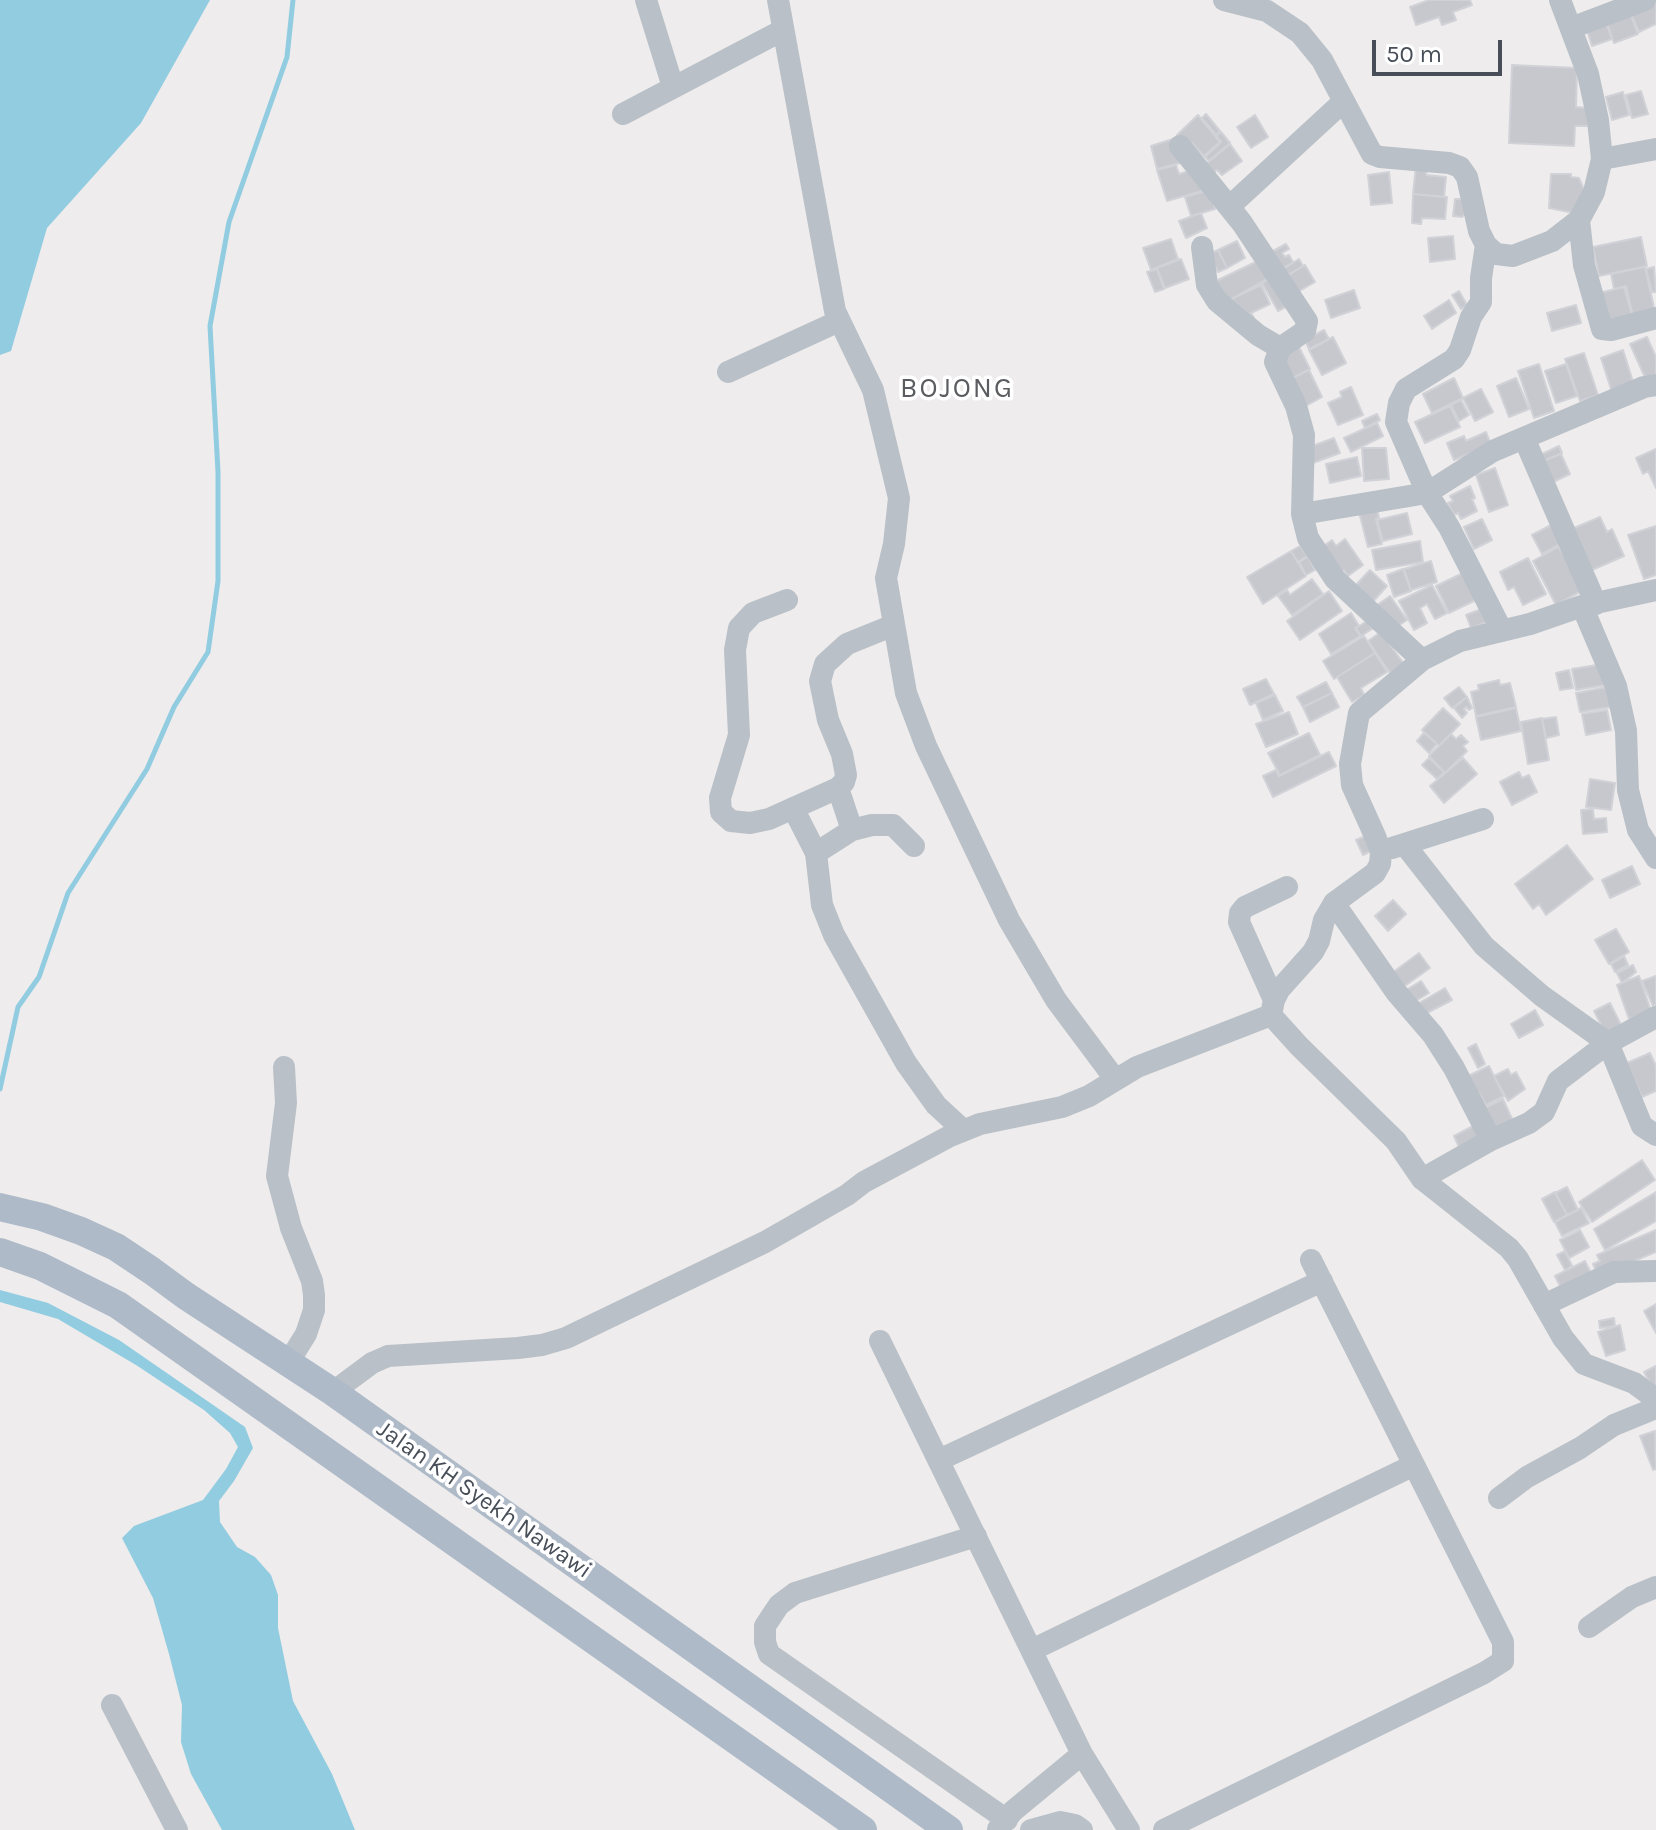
<!DOCTYPE html>
<style>
body{margin:0}
#map{position:relative;width:1656px;height:1830px;overflow:hidden;background:#eeecec;font-family:Karla,sans-serif}
canvas{display:block}
.scale{position:absolute;left:1372px;top:40px;width:130px;height:36px;box-sizing:border-box;border:4px solid #474e57;border-top:0;padding-left:10px;font-size:24px;line-height:28px;white-space:nowrap;color:#474e57;-webkit-text-stroke:6px #fff;paint-order:stroke}
</style>
<div id="map">
<canvas width="1656" height="1830"></canvas>
<div class="scale">50 m</div>
</div>
<script>
const c = document.querySelector('canvas').getContext('2d');
c.lineJoin = 'round';
function fill(path, color) {
  c.fillStyle = color;
  c.fill(path, 'evenodd');
}
function shape(rows) {
  const path = new Path2D();
  for (const r of rows) {
    path.moveTo(r[0], r[1]);
    for (let i = 2; i < r.length; i += 2) path.lineTo(r[i], r[i + 1]);
  }
  return path;
}
function trace(path, color, width, dash) {
  c.strokeStyle = color;
  c.lineWidth = width;
  c.lineCap = dash ? 'butt' : 'round';
  c.setLineDash(dash || []);
  c.stroke(path);
}
function write(font, color, halo, rows, align = 'center') {
  c.font = font + ' Karla,sans-serif';
  c.lineWidth = 7;
  c.setLineDash([]);
  c.textBaseline = 'middle';
  c.strokeStyle = halo;
  c.fillStyle = color;
  for (const [text, x, y, turn = 0] of rows) {
    c.save();
    c.translate(x, y);
    c.rotate((+turn || 0) * Math.PI / 180);
    c.textAlign = isNaN(turn) ? turn : align;
    if (halo) c.strokeText(text, 0, 0);
    c.fillText(text, 0, 0);
    c.restore();
  }
}
const water = shape([
 [0,0,210,0,141,123,47,228,11,351,0,355],
 [0,1290,48,1303,119,1340,245,1427,253,1448,234,1481,219,1501,220,1522,237,1547,255,1557,271,1575,278,1595,278,1628,293,1701,332,1774,355,1830,222,1830,191,1774,181,1742,182,1705,169,1654,153,1598,122,1538,134,1526,203,1500,226,1469,238,1447,230,1433,204,1410,136,1365,58,1319,0,1302]
]);
const stream = shape([
 [0,1089,18,1007,39,977,68,893,147,769,174,707,208,652,218,581,218,472,210,326,229,222,287,57,293,0]
]);
const building = shape([
 [1429,0,1470,0,1472,5,1453,12,1456,20,1442,25,1439,17,1416,25,1410,7,1429,0],
 [1656,0,1656,24,1639,32,1630,12,1656,0],
 [1629,11,1638,34,1614,43,1606,20,1629,11],
 [1605,20,1612,39,1592,46,1586,27,1605,20],
 [1512,65,1577,68,1576,107,1589,108,1588,126,1575,126,1574,146,1509,143,1512,65],
 [1641,91,1648,114,1632,118,1626,95,1641,91],
 [1623,92,1629,115,1612,120,1606,97,1623,92],
 [1206,114,1220,131,1216,135,1202,118,1206,114],
 [1198,115,1220,142,1204,156,1192,143,1189,146,1177,135,1198,115],
 [1255,115,1268,137,1251,148,1237,127,1255,115],
 [1221,132,1230,143,1209,161,1205,157,1221,142,1216,136,1221,132],
 [1173,139,1180,163,1157,169,1151,146,1173,139],
 [1230,144,1242,161,1222,175,1217,170,1214,172,1207,163,1230,144],
 [1176,165,1179,174,1196,169,1202,191,1167,201,1157,170,1176,165],
 [1416,166,1427,167,1426,175,1446,177,1444,197,1413,194,1416,166],
 [1389,172,1392,203,1371,205,1368,175,1389,172],
 [1551,174,1571,174,1571,177,1579,178,1585,192,1574,213,1549,208,1551,174],
 [1209,190,1215,209,1191,216,1185,197,1209,190],
 [1413,194,1447,197,1445,219,1422,218,1421,224,1412,223,1413,194],
 [1455,199,1466,199,1465,214,1462,217,1453,216,1455,199],
 [1201,213,1207,228,1186,238,1179,221,1201,213],
 [1453,236,1455,259,1430,262,1428,238,1453,236],
 [1641,237,1647,266,1599,276,1593,247,1641,237],
 [1171,239,1178,259,1151,270,1143,248,1171,239],
 [1237,241,1245,258,1227,268,1218,250,1237,241],
 [1286,244,1289,249,1282,253,1285,257,1289,255,1293,262,1284,268,1273,251,1286,244],
 [1218,250,1227,268,1218,272,1209,254,1218,250],
 [1264,258,1273,276,1226,302,1216,281,1264,258],
 [1181,259,1189,279,1165,288,1157,268,1181,259],
 [1299,259,1303,266,1286,276,1283,269,1299,259],
 [1305,265,1315,282,1296,293,1287,276,1305,265],
 [1645,267,1655,312,1633,317,1626,286,1614,289,1611,274,1645,267],
 [1654,267,1656,292,1652,292,1646,269,1654,267],
 [1157,269,1164,289,1155,292,1147,272,1157,269],
 [1275,276,1291,304,1278,311,1262,283,1275,276],
 [1261,285,1270,304,1251,313,1254,318,1231,299,1261,285],
 [1624,287,1633,318,1607,325,1599,293,1624,287],
 [1354,290,1360,308,1331,318,1325,300,1354,290],
 [1459,291,1467,305,1461,309,1452,295,1459,291],
 [1449,300,1456,313,1432,329,1424,316,1449,300],
 [1576,305,1581,323,1552,331,1547,313,1576,305],
 [1324,330,1329,339,1309,349,1305,340,1324,330],
 [1333,337,1346,363,1322,375,1309,350,1333,337],
 [1647,337,1656,357,1656,378,1647,382,1630,344,1647,337],
 [1298,345,1310,369,1293,378,1280,354,1298,345],
 [1623,350,1634,385,1612,392,1601,358,1623,350],
 [1584,353,1598,395,1580,401,1565,359,1584,353],
 [1539,364,1554,411,1534,418,1518,371,1539,364],
 [1566,364,1577,396,1556,403,1545,371,1566,364],
 [1309,370,1322,397,1304,407,1290,379,1309,370],
 [1454,378,1463,398,1432,413,1423,394,1454,378],
 [1516,378,1529,409,1509,417,1497,386,1516,378],
 [1351,387,1363,415,1338,425,1328,403,1342,397,1340,392,1351,387],
 [1481,389,1493,412,1475,421,1463,398,1481,389],
 [1461,400,1469,415,1459,421,1451,405,1461,400],
 [1450,406,1460,427,1425,443,1415,422,1450,406],
 [1377,414,1380,420,1365,428,1362,421,1377,414],
 [1377,423,1383,436,1351,452,1344,438,1377,423],
 [1486,432,1491,445,1454,460,1447,443,1464,436,1466,441,1486,432],
 [1334,438,1340,453,1313,463,1307,448,1334,438],
 [1559,446,1562,453,1541,462,1538,456,1559,446],
 [1362,448,1386,448,1389,479,1364,481,1362,448],
 [1656,449,1656,488,1648,471,1643,474,1636,458,1656,449],
 [1561,454,1570,474,1553,482,1543,461,1561,454],
 [1357,457,1361,476,1330,483,1326,464,1357,457],
 [1495,468,1508,505,1489,512,1476,475,1495,468],
 [1470,486,1475,498,1472,499,1477,511,1461,519,1458,513,1454,515,1448,503,1453,501,1450,496,1470,486],
 [1377,508,1379,518,1376,519,1382,544,1368,547,1359,512,1377,508],
 [1407,513,1412,534,1383,541,1377,520,1407,513],
 [1600,517,1607,532,1612,529,1624,556,1592,570,1574,528,1600,517],
 [1482,519,1492,540,1474,549,1464,527,1482,519],
 [1555,523,1564,542,1542,554,1532,535,1555,523],
 [1656,526,1656,575,1644,579,1628,535,1656,526],
 [1345,539,1363,565,1348,576,1344,570,1339,574,1321,548,1332,540,1336,546,1345,539],
 [1420,541,1423,562,1376,570,1372,550,1420,541],
 [1300,546,1307,556,1298,562,1291,551,1300,546],
 [1558,547,1587,588,1556,605,1533,561,1558,547],
 [1291,551,1306,576,1263,604,1247,577,1291,551],
 [1308,557,1315,570,1306,575,1299,562,1308,557],
 [1528,558,1546,594,1523,605,1514,587,1508,590,1500,572,1528,558],
 [1431,561,1437,582,1411,590,1404,569,1431,561],
 [1403,569,1411,591,1394,597,1387,575,1403,569],
 [1370,570,1387,586,1370,605,1352,589,1370,570],
 [1463,573,1476,600,1449,613,1436,586,1463,573],
 [1312,579,1323,594,1292,615,1278,596,1287,590,1290,595,1312,579],
 [1432,585,1447,613,1435,619,1427,604,1420,608,1427,623,1414,630,1399,601,1432,585],
 [1329,591,1342,611,1300,640,1287,621,1329,591],
 [1390,596,1407,620,1392,630,1376,606,1390,596],
 [1484,608,1489,621,1471,628,1466,615,1484,608],
 [1351,613,1359,626,1355,628,1360,636,1331,654,1319,634,1351,613],
 [1367,621,1372,629,1361,636,1356,628,1367,621],
 [1385,629,1390,645,1404,664,1390,673,1368,641,1385,629],
 [1364,636,1375,653,1334,679,1323,661,1364,636],
 [1375,653,1387,672,1361,688,1364,695,1352,702,1337,677,1375,653],
 [1603,664,1606,685,1576,690,1572,669,1603,664],
 [1569,670,1573,688,1560,690,1556,673,1569,670],
 [1266,679,1274,694,1250,705,1243,689,1266,679],
 [1499,680,1500,685,1510,683,1516,707,1476,716,1471,692,1479,690,1478,685,1499,680],
 [1326,682,1332,693,1303,707,1297,697,1326,682],
 [1459,687,1467,697,1452,708,1444,698,1459,687],
 [1607,687,1611,707,1580,712,1576,693,1607,687],
 [1332,693,1339,707,1310,722,1303,707,1332,693],
 [1275,695,1283,711,1263,720,1256,703,1275,695],
 [1467,697,1472,708,1469,710,1466,707,1464,709,1467,713,1462,718,1454,708,1467,697],
 [1443,708,1460,724,1439,746,1422,730,1443,708],
 [1516,708,1521,731,1481,740,1476,717,1516,708],
 [1607,710,1611,730,1586,735,1582,714,1607,710],
 [1289,712,1298,734,1266,747,1256,724,1289,712],
 [1556,717,1559,735,1546,738,1542,719,1556,717],
 [1542,718,1549,760,1528,764,1521,722,1542,718],
 [1309,733,1320,755,1280,775,1268,753,1309,733],
 [1424,733,1437,744,1429,753,1417,741,1424,733],
 [1451,734,1456,739,1461,735,1468,742,1463,746,1467,751,1445,773,1429,756,1451,734],
 [1329,752,1336,766,1273,797,1263,776,1276,770,1279,776,1329,752],
 [1429,758,1444,772,1437,779,1422,765,1429,758],
 [1463,758,1477,774,1444,803,1430,786,1463,758],
 [1519,772,1522,778,1529,775,1537,792,1512,805,1500,782,1519,772],
 [1590,779,1615,783,1611,810,1586,807,1590,779],
 [1593,809,1594,819,1606,818,1607,832,1583,834,1581,810,1593,809],
 [1368,835,1375,849,1363,855,1356,840,1368,835],
 [1567,845,1593,879,1546,915,1539,904,1533,909,1515,884,1567,845],
 [1632,866,1640,884,1610,898,1602,880,1632,866],
 [1393,900,1406,914,1388,931,1375,916,1393,900],
 [1616,929,1629,952,1609,964,1595,940,1616,929],
 [1419,953,1430,968,1402,988,1392,973,1419,953],
 [1624,956,1628,965,1615,972,1611,964,1624,956],
 [1633,965,1636,972,1622,983,1617,973,1633,965],
 [1639,976,1651,1011,1629,1019,1617,985,1639,976],
 [1656,976,1656,1005,1653,1006,1642,981,1656,976],
 [1421,981,1429,993,1409,1005,1401,993,1421,981],
 [1445,988,1452,1000,1425,1014,1419,1003,1445,988],
 [1610,1003,1624,1031,1608,1038,1594,1011,1610,1003],
 [1535,1010,1543,1025,1519,1038,1511,1024,1535,1010],
 [1476,1044,1485,1064,1478,1068,1468,1048,1476,1044],
 [1650,1053,1656,1066,1656,1091,1642,1097,1627,1063,1650,1053],
 [1489,1066,1504,1096,1486,1105,1479,1093,1473,1096,1464,1078,1489,1066],
 [1508,1069,1511,1075,1516,1072,1525,1089,1508,1101,1494,1076,1508,1069],
 [1503,1099,1513,1121,1490,1132,1479,1111,1503,1099],
 [1477,1124,1482,1135,1459,1147,1454,1136,1477,1124],
 [1642,1160,1655,1180,1592,1222,1579,1202,1642,1160],
 [1567,1187,1578,1210,1567,1215,1555,1193,1567,1187],
 [1555,1192,1567,1215,1554,1222,1542,1199,1555,1192],
 [1656,1192,1656,1221,1605,1250,1594,1229,1656,1192],
 [1581,1208,1589,1223,1562,1236,1555,1222,1581,1208],
 [1580,1230,1589,1247,1569,1258,1560,1240,1580,1230],
 [1656,1230,1656,1252,1598,1276,1593,1264,1600,1261,1597,1255,1656,1230],
 [1565,1251,1572,1266,1565,1270,1557,1255,1565,1251],
 [1585,1261,1592,1275,1562,1290,1555,1276,1585,1261],
 [1656,1304,1656,1333,1644,1311,1656,1304],
 [1614,1318,1615,1326,1600,1328,1599,1321,1614,1318],
 [1620,1325,1625,1350,1606,1356,1598,1332,1620,1325],
 [1656,1366,1656,1386,1653,1388,1644,1372,1656,1366],
 [1655,1431,1656,1469,1653,1470,1640,1436,1655,1431]
]);
const minor = shape([
 [646,0,673,87],
 [778,0,835,311,873,390,899,498,894,544,886,578,906,693,926,746,1009,920,1056,1000,1115,1079],
 [1224,0,1267,11,1300,33,1322,60,1372,154,1380,157,1449,163,1460,167,1467,177,1479,231,1486,245,1496,254,1513,256,1552,241,1579,220,1594,192,1602,159,1656,149],
 [1560,0,1588,74,1598,120,1602,159],
 [1571,28,1645,0],
 [623,114,783,30],
 [1180,146,1242,223,1307,321,1305,331,1280,348,1275,362,1296,406,1304,435,1302,514,1308,538,1335,579,1422,660],
 [1229,207,1344,101],
 [1579,220,1584,265,1602,329,1611,330,1656,318],
 [1486,245,1481,278,1481,302,1471,317,1460,350,1454,359,1406,389,1399,403,1396,422,1427,493,1449,527,1502,631],
 [1202,247,1207,285,1217,301,1258,335,1280,348],
 [728,372,839,321],
 [1524,438,1596,604],
 [1302,514,1427,493,1493,451,1644,387,1656,385],
 [1656,590,1582,606,1530,624,1460,641,1422,660,1359,713,1350,764,1352,785,1375,836,1381,852,1380,864,1375,873,1334,903,1324,920,1319,941,1313,952,1279,990,1274,1000,1271,1015,1299,1046,1396,1141,1422,1179,1509,1248,1518,1259,1563,1338,1584,1364,1634,1383,1656,1399],
 [787,600,753,613,739,628,735,650,739,735,720,798,721,812,731,821,750,823,769,819,838,788,844,782,846,775,842,754,828,720,820,681,825,664,847,644,894,625],
 [1582,606,1616,686,1626,731,1628,790,1638,830,1656,858],
 [838,788,852,830],
 [793,808,816,853,822,905,834,935,906,1063,936,1105,963,1130],
 [1405,845,1484,946,1542,996,1608,1043,1558,1081,1544,1112,1529,1123,1491,1140],
 [1392,848,1483,819],
 [816,853,852,830,872,825,893,825,914,846],
 [1334,903,1396,992,1433,1035,1454,1068,1491,1140,1422,1179],
 [1274,1000,1239,922,1240,913,1245,907,1287,887],
 [1656,1017,1608,1043,1642,1126,1656,1135],
 [284,1067,286,1103,277,1176,291,1228,312,1281,314,1295,314,1310,306,1334,288,1363],
 [1544,1305,1614,1272,1656,1271],
 [880,1341,1082,1754],
 [333,1392,372,1363,388,1356,518,1348,542,1345,566,1338,765,1242,847,1195,864,1182,950,1136,980,1124,1062,1107,1089,1096,1137,1067,1271,1015],
 [939,1460,1322,1281],
 [1499,1498,1527,1477,1580,1448,1614,1425,1656,1408],
 [976,1536,795,1593,779,1605,765,1626,765,1642,769,1654,1007,1820],
 [1589,1627,1632,1597,1656,1587],
 [1032,1650,1414,1465],
 [112,1705,177,1830],
 [998,1829,1013,1811,1082,1754,1129,1830],
 [1031,1830,1060,1822,1075,1825,1082,1830],
 [1164,1830,1484,1673,1503,1661,1503,1642,1311,1260]
]);
const major = shape([
 [0,1207,42,1217,81,1231,116,1247,152,1271,186,1296,333,1392,949,1830],
 [0,1252,40,1266,118,1305,863,1830]
]);
const streetNames = [
 ["Jalan KH Syekh Nawawi",484,1500,35]
];
const quarterNames = [
 ["BOJONG",957,389]
];
fill(water, '#91cce0');
trace(stream, '#91cce0', 5);
fill(building, '#c7c8ce');
trace(building, '#d1d2d7', 2);
trace(minor, '#b9c0c7', 22);
trace(major, '#afbac8', 28);
write('24px', '#474e57', '#fff', streetNames);
c.letterSpacing = '2px';
write('28px', '#5a5c60', '#fff', quarterNames);
c.letterSpacing = '0px';
</script>
